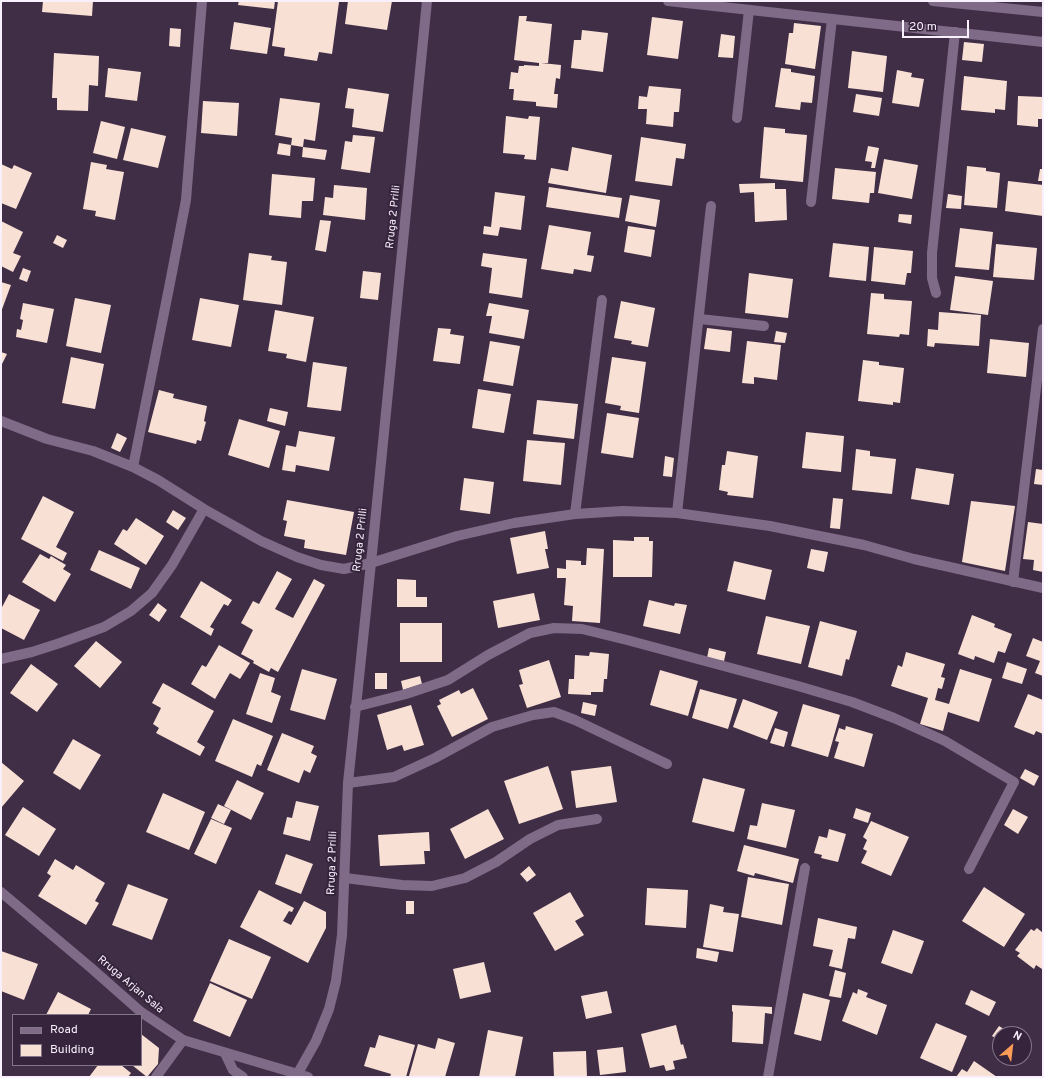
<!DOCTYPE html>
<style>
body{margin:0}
#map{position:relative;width:1044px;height:1078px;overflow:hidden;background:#402e47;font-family:Overpass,sans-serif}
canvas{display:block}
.frame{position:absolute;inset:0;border:2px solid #f9f0fd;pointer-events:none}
.legend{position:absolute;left:12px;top:1014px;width:130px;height:52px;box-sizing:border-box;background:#36243c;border:1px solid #847689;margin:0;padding:5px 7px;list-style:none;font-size:12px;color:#f9f0fd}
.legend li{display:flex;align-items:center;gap:8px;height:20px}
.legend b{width:20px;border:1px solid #847689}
.north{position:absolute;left:992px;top:1026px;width:40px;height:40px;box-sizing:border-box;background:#36243c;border:1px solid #847689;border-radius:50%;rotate:28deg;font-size:11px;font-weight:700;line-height:16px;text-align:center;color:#f9f0fd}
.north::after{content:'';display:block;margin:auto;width:14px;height:18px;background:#fd9c56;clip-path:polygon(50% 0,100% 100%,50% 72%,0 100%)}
.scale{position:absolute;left:902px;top:20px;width:67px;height:18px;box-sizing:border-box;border:2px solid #f9f0fd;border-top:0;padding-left:5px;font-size:12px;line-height:14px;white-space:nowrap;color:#f9f0fd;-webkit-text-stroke:3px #36243c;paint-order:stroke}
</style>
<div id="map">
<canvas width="1044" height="1078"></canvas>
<div class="frame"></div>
<ul class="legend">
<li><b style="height:5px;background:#7f6b87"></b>Road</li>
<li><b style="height:11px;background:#f9e0d5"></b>Building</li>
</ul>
<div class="north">N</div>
<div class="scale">20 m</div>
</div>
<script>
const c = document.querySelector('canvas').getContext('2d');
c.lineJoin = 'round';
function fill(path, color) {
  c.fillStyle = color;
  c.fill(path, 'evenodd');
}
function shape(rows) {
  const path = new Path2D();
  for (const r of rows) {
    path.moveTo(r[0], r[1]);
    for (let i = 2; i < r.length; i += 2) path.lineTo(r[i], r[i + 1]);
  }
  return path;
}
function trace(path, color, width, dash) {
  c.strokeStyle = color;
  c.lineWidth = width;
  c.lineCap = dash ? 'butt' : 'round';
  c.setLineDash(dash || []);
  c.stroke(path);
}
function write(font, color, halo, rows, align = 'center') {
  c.font = font + ' Overpass,sans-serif';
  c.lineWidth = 4;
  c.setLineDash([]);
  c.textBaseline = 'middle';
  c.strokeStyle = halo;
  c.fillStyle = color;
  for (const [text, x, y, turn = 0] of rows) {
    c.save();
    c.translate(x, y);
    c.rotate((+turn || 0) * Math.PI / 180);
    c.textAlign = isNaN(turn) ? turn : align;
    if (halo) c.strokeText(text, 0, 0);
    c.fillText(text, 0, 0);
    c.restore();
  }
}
const building = shape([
 [43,1,93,1,92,16,42,12],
 [239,1,275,1,274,9,238,5],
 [278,1,330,1,339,2,332,54,319,52,317,61,284,56,285,48,272,46],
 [348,1,392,1,387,30,345,24],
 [519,16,527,16,526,21,552,24,548,63,541,63,561,65,560,79,556,78,554,94,558,94,557,108,536,106,536,102,513,100,514,89,509,89,511,72,518,73,519,66,524,66,524,65,539,66,539,63,514,60],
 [652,17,683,21,678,59,647,55],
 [234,22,271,28,267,54,230,49],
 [794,23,821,26,815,69,785,64,789,33,793,33],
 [170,28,181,29,180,47,169,46],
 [582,30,608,33,603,72,571,68,574,40,581,40],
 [721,34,735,36,733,58,718,57],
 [964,42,984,44,982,62,962,60],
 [852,51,887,56,883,92,848,88],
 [54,53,99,56,98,86,89,85,88,111,57,110,57,98,52,98],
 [108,68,141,72,137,101,105,97],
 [781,68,791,69,791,72,815,76,812,103,801,102,800,110,775,107],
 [897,70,912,73,911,77,924,79,919,107,892,103],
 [964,76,1007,81,1005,110,995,109,995,113,961,110],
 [649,86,681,89,679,112,674,112,673,127,646,124,647,109,638,109,639,96,647,97],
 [348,88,389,94,383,132,352,127,354,109,345,108],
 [856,94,882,98,879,116,853,112],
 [1018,96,1043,97,1043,119,1038,119,1038,127,1017,125],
 [280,98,320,103,315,141,304,139,303,147,291,145,292,138,275,135],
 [203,101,239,103,237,136,201,133],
 [506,116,528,119,529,116,540,117,536,160,524,159,525,155,503,153],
 [101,121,125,127,117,159,93,153],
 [764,127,785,129,785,133,807,135,803,182,760,178],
 [131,128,166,136,158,168,123,160],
 [353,135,375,137,370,173,341,169,345,141,352,142],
 [641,137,686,144,684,159,676,158,672,186,635,181],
 [279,143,291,145,290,156,277,154],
 [868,146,879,148,875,168,871,168,872,162,865,161],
 [303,147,327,150,325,160,302,157],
 [572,147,612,155,606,193,548,183,551,168,568,171],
 [884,159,918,165,912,199,878,193],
 [91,162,107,165,106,169,124,172,115,220,95,216,96,211,83,209],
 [1,164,12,169,14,165,32,173,16,209,1,203],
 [967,166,986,168,986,171,1000,173,997,208,964,205],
 [835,168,876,172,874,193,870,193,869,203,832,199],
 [1040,169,1043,169,1043,181,1038,181],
 [272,174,315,178,313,201,302,201,301,218,269,215],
 [1008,181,1043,185,1043,216,1005,211],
 [775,183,775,189,786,189,787,220,755,222,754,192,740,193,739,184],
 [334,185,367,188,365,220,323,215,325,197,333,198],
 [549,187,622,198,619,218,546,207],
 [495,192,525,196,521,230,500,227,498,236,483,234,484,226,491,227],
 [948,194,962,196,961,209,946,208],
 [630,195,660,200,656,227,625,221],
 [899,214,912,215,911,224,898,222],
 [320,220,331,221,326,252,315,250],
 [1,221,23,232,13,253,21,256,13,272,1,266],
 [549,225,591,232,587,255,594,256,591,272,574,269,573,274,541,269],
 [628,226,655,230,651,257,624,252],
 [960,228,993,232,989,270,955,267],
 [57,235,67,240,63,248,53,243],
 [833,243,869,247,866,281,829,277],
 [996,244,1037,248,1034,280,993,277],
 [874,247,913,251,911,273,907,273,905,285,871,281],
 [249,253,272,256,271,260,287,262,282,305,243,300],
 [483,253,527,259,522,298,489,293,492,268,481,266],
 [23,268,31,271,27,282,19,279],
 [363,271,381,273,378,300,360,298],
 [749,273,793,279,788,318,745,313],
 [955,276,993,281,988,315,950,310],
 [1,282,11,285,1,312],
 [871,293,884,294,884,299,912,301,909,335,900,334,899,337,867,334],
 [75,298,111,305,101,353,66,346],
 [200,298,239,305,231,347,192,340],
 [621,301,655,308,648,347,631,344,632,341,614,338],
 [23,303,54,309,47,343,16,337,17,329,21,330,23,320,20,319],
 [489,303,529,310,524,339,489,333,492,316,486,316],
 [275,310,314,317,306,362,286,358,287,354,268,351],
 [939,312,981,315,979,346,935,343,934,347,927,346,928,329,938,330],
 [438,328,451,329,450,334,464,336,460,364,433,361],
 [707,328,732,331,730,352,704,349],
 [776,331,787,333,785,343,774,342],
 [990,339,1029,343,1026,377,987,373],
 [490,341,520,346,513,386,483,381],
 [747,341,781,345,777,380,754,377,754,384,742,383],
 [1,352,7,354,1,366],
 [71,357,104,364,95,409,62,403],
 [612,357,646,362,639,413,620,410,621,406,605,403],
 [863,360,879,362,879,365,904,368,900,403,893,402,893,405,858,401],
 [313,362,347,367,341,411,307,407],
 [478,389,511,394,504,433,472,428],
 [159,390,174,394,173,398,207,406,204,421,206,422,201,441,197,440,196,444,148,432],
 [537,400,578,404,574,439,533,434],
 [270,408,288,412,285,426,267,421],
 [607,413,639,418,633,458,601,453],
 [239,419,280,431,269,468,228,455],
 [299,431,335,437,329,471,296,465,295,472,282,470,286,445,296,447],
 [806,432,844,436,841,472,802,468],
 [117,433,127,438,120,452,111,448],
 [527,440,565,443,561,485,523,481],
 [856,449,870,451,870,456,896,459,892,494,852,490],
 [727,451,758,456,753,498,727,495,728,492,719,490,722,465,725,465],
 [665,456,674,458,672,477,663,476],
 [916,468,954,474,949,505,911,499],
 [1036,469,1043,470,1043,485,1034,484],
 [464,478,494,482,490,514,460,510],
 [43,496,74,512,56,547,67,553,63,561,21,539],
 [833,498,843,499,840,529,830,528],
 [287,500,354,512,346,555,304,548,305,540,284,536,287,521,283,520],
 [971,501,1015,506,1005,571,962,562],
 [173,510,186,518,178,530,166,522],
 [136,518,164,536,146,565,114,544,123,529,127,531],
 [1028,522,1043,524,1043,572,1033,570,1034,560,1023,559],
 [545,531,548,549,545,549,549,568,517,574,510,538],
 [634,537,649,537,649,541,653,541,652,577,613,577,613,540,634,541],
 [587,548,604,549,600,623,572,621,573,606,564,605,566,578,557,578,557,568,566,569,566,560,581,561,581,565,586,565],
 [811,549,828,552,824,572,807,568],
 [99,550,140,568,131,589,90,570],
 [40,554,49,559,51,556,66,565,63,569,71,574,55,602,22,582],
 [734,561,772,570,765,600,727,591],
 [277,571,292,579,275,609,293,618,314,579,325,585,278,672,271,668,269,672,253,663,254,661,241,654,253,630,241,623,253,601,259,604],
 [397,579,416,580,416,597,427,597,427,607,397,607],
 [201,581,232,600,228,606,224,604,210,627,214,629,211,636,180,617],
 [534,593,540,620,498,628,493,601],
 [9,594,40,610,24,640,1,628,1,609],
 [649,600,674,606,675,603,687,605,680,634,643,626],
 [158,603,167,610,159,622,149,615],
 [972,615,995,624,994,627,1012,634,1005,653,998,651,994,663,975,656,974,660,958,654],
 [766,616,810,626,801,664,757,654],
 [820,621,857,631,849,660,846,659,842,676,808,667],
 [400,623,442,623,442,662,400,662],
 [1033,638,1043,642,1043,676,1035,673,1040,661,1026,656],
 [96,641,122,662,100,688,74,666],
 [219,645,250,663,240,679,230,673,215,699,191,684,202,665,206,667],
 [709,648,726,652,724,661,707,658],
 [590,652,609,654,607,679,604,679,603,692,591,692,591,695,568,694,569,679,574,679,575,655,589,656],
 [906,652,945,664,941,677,945,678,942,689,938,688,935,700,949,704,960,669,992,679,979,722,948,712,943,731,920,724,928,698,891,686,898,665,902,667],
 [549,660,561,697,527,708,519,685,523,684,519,670],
 [1007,662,1027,669,1022,684,1002,678],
 [31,664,58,684,37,712,10,693],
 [302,669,337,679,325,720,290,710],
 [660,670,698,681,688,716,650,705],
 [260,673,275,678,271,692,281,696,272,723,246,714],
 [375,673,387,673,387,689,375,689],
 [420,676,422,684,403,690,401,681],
 [163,683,214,711,197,742,205,747,200,756,156,733,159,728,153,724,161,708,152,703],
 [473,688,488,719,452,737,437,706,441,704,439,700,459,690,461,694],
 [700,689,737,699,728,729,692,718],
 [1028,694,1043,700,1043,734,1036,731,1034,735,1014,727],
 [743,699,778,712,767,740,733,727],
 [583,702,597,705,595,716,581,713],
 [803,704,840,715,828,757,791,746],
 [411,705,424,745,404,751,402,745,387,750,377,715],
 [233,719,273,736,261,766,257,764,252,777,215,761],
 [846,726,873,734,864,767,834,758,839,742,835,741,839,728,845,730],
 [775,728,788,732,784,747,770,743],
 [282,733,314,746,311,753,317,756,310,773,304,770,299,783,267,770],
 [73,739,101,755,80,790,53,773],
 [1,762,24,781,1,808],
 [548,766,563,809,519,824,504,781],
 [611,766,617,802,576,808,571,771],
 [1025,769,1039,776,1034,786,1020,778],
 [703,778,745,789,734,832,692,822],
 [237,780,264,793,251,820,224,806],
 [163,793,205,812,189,850,146,832],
 [296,801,319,806,310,841,283,834,287,817,292,818],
 [762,803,795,810,786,848,747,839,750,825,757,826],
 [218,804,231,810,224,824,211,818],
 [23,807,56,829,39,856,5,835],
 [856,808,871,813,868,823,853,818],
 [488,809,504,839,465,859,450,829],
 [1013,809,1028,817,1018,834,1004,825],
 [211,819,232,828,216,864,194,854],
 [871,821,909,837,891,876,861,863,867,851,863,849,867,840,863,837],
 [829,829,846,834,838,862,821,858,822,855,814,853,819,836,827,838],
 [429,832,430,851,424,851,425,864,380,866,378,835],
 [744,845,799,859,793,883,755,873,754,876,737,871],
 [286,854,313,864,301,894,275,884],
 [55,859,73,870,76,865,105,883,95,901,99,903,86,925,38,896,51,876,47,873],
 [529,866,536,875,527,882,520,874],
 [748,877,789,884,782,925,741,917],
 [128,884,168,899,152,940,112,925],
 [984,887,1025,914,1004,947,962,921],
 [647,888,688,890,686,928,645,925],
 [259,890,294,908,292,912,289,911,283,921,291,925,304,901,326,912,326,928,308,963,240,927],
 [570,892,584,916,575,921,584,935,555,951,533,913],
 [406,901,414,901,414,914,406,914],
 [710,904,724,907,723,912,739,914,733,952,703,947],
 [818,918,857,927,855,939,848,938,842,969,829,966,833,950,813,946],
 [1037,928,1043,933,1043,967,1042,969,1036,965,1034,969,1017,956,1020,953,1015,950,1031,929,1034,931],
 [893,930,924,941,912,974,881,963],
 [229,939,271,957,252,999,210,981],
 [697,948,719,952,717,962,696,958],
 [1,951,38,964,24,1000,1,991],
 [484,962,491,992,460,999,453,969],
 [835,970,846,973,841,998,829,996],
 [210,983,247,1000,230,1037,193,1021],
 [858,989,868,993,866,997,887,1005,877,1035,842,1021,853,992,857,994],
 [971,990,996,1002,989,1016,965,1004],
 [607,991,612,1013,586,1019,581,996],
 [58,992,91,1009,88,1015,46,1015],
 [803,993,830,1000,821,1041,794,1034],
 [732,1005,772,1007,772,1014,765,1013,763,1044,732,1042,733,1012,732,1011],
 [936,1023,967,1036,952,1072,920,1058],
 [676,1025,681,1045,683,1044,687,1058,673,1061,675,1069,666,1071,664,1065,650,1068,641,1034],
 [999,1026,1007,1031,1005,1034,1000,1034,1000,1041,992,1036],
 [488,1030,523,1037,515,1077,479,1077],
 [141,1034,159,1048,158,1064,147,1077,132,1065,141,1065],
 [379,1035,415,1045,406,1077,390,1077,391,1074,364,1066,370,1047,375,1048],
 [438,1038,455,1043,445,1077,409,1076,418,1044,435,1049],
 [623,1047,626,1072,600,1075,597,1050],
 [586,1051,587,1077,554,1077,553,1052],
 [974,1061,997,1077,956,1077,962,1069,967,1072],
 [98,1065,121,1065,131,1073,128,1077,89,1077]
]);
const lane = shape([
 [737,118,749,10],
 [700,319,764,326],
 [575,514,602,300],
 [348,783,394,777,435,758,492,727,533,715,554,712,575,720,667,764],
 [345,878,402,885,432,886,465,878,496,862,530,839,558,825,597,819]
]);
const street = shape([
 [811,202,832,19],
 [936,293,932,278,932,253,955,32],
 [1,421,47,439,93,451,133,467,158,480,204,509,261,541,297,557,321,565,344,569,371,563,457,536,514,523,575,514,623,511,677,513,770,526,864,545,914,559,1043,588],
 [133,467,169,288,186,200,202,1],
 [677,513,711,206],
 [1013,582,1043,329],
 [1,659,32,652,60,643,104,627,131,611,152,593,172,565,204,509],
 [355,707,406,694,448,680,488,655,530,633,554,628,582,629,627,640,798,686,852,702,894,718,945,741,1014,782,969,869],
 [156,1077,183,1040],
 [768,1077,805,868]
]);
const secondary = shape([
 [668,1,1043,42],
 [933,1,1043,12],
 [1,892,90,967,141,1012,183,1040,308,1077],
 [225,1053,233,1070,243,1077],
 [298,1073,316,1041,329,1009,336,981,342,935,348,783,371,563,427,1]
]);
const streetNames = [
 ["Rruga 2 Prilli",394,217,-84],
 ["Rruga 2 Prilli",361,540,-84],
 ["Rruga 2 Prilli",333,863,-88],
 ["Rruga Arjan Sala",130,985,40]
];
fill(building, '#f9e0d5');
trace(lane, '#7f6b87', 10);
trace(street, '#7f6b87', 10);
trace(secondary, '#7f6b87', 10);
write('11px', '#f9f0fd', '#36243c', streetNames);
</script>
